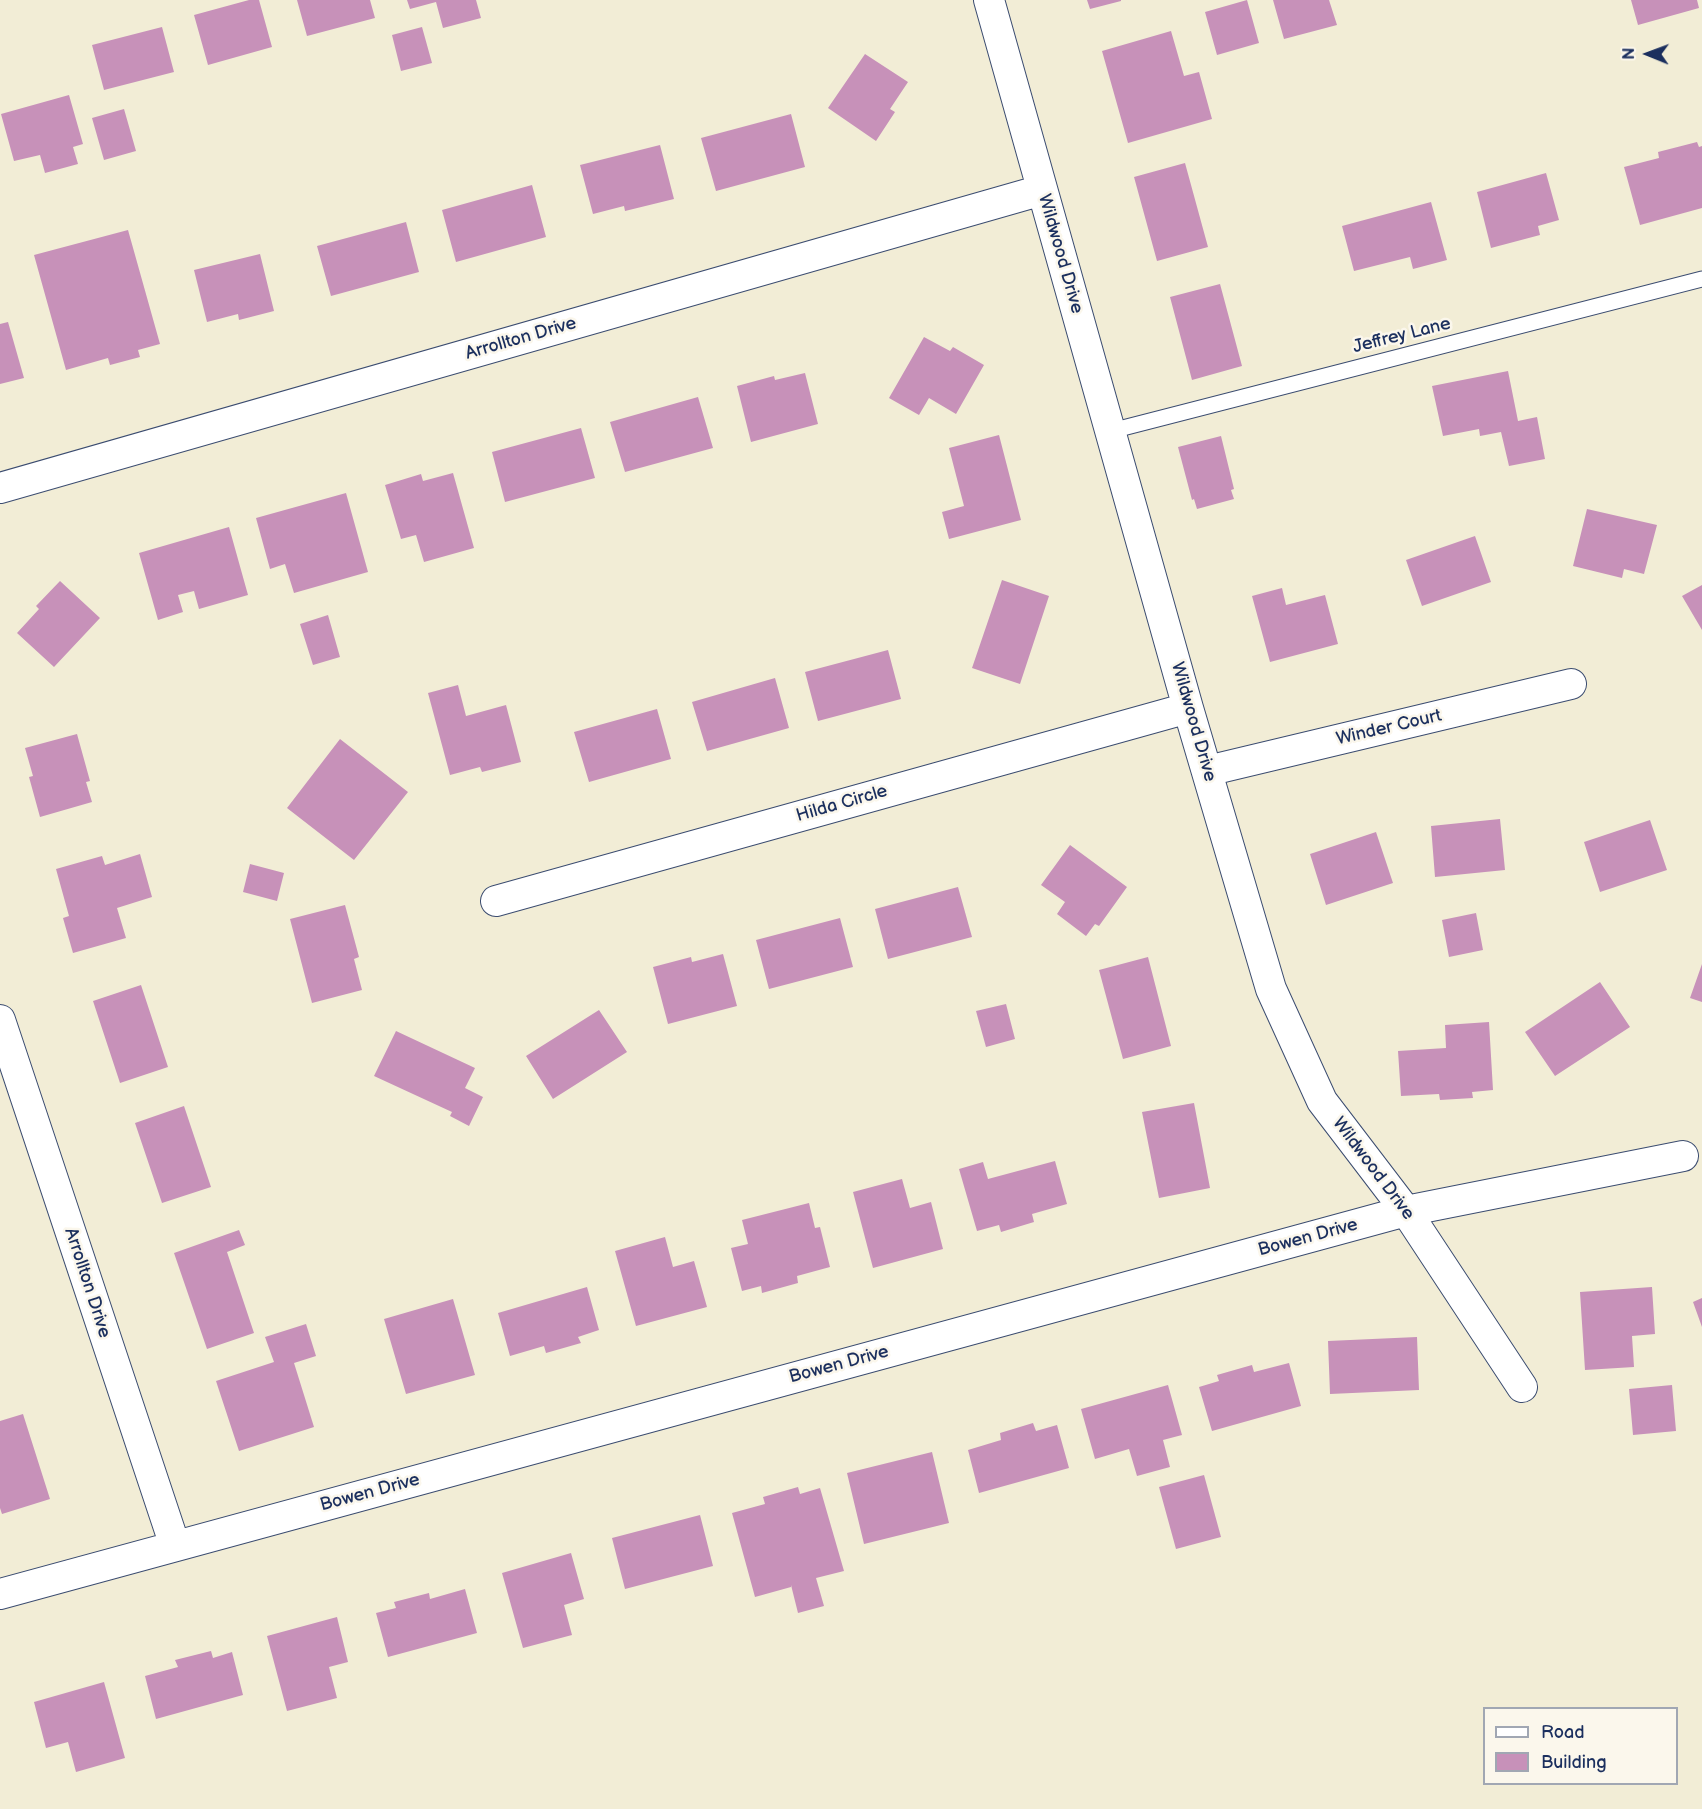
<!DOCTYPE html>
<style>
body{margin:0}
#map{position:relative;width:1702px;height:1809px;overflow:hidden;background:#f2edd6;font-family:"Balsamiq Sans",sans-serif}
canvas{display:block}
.legend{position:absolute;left:1483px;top:1707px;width:195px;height:78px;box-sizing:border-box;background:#fbf7ec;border:2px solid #a1a7b3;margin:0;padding:8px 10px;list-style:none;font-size:18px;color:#1b2f5e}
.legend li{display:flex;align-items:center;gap:12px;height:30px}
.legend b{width:30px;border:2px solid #a1a7b3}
.north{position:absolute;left:1618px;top:24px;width:60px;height:60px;-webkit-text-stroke:4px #fbf7ec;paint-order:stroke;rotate:271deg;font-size:16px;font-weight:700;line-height:24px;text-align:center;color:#1b2f5e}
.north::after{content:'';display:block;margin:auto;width:21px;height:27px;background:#1b2f5e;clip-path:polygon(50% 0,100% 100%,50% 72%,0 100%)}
</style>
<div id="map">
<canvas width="1702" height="1809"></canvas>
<ul class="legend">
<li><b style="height:8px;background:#fff"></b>Road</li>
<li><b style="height:16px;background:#c791b9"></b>Building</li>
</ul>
<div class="north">N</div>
</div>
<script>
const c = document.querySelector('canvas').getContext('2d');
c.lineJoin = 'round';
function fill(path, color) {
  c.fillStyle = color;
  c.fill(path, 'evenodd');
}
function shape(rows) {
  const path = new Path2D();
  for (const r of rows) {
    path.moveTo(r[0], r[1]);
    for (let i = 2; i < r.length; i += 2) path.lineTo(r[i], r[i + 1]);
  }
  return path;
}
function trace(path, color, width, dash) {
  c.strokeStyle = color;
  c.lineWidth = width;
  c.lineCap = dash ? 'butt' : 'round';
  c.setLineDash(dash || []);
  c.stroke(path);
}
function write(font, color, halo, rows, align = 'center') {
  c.font = font + ' "Balsamiq Sans",sans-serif';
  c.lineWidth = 5;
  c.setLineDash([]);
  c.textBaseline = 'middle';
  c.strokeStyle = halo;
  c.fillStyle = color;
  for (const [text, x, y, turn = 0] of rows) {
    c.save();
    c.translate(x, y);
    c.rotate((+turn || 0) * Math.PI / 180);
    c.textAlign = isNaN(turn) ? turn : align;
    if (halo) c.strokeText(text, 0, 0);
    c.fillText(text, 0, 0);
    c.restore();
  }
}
const building = shape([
 [249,0,259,0,272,47,208,65,194,15],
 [297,0,370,0,375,18,307,36],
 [407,0,476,0,481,18,443,28,436,2,410,9],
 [1087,0,1121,0,1121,1,1090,9],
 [1247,0,1259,43,1217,55,1205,12],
 [1273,0,1329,0,1337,25,1284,39],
 [1631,0,1697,0,1699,8,1638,25],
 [162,27,174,72,104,90,92,45],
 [422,27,432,63,401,71,392,35],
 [1171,31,1184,76,1199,72,1212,119,1128,143,1102,51],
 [865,54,908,82,890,109,895,112,876,141,828,108],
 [69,95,83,144,73,147,78,164,45,173,40,155,14,161,1,114],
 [124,109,136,151,104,160,92,118],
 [791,114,805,167,716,191,701,138],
 [1697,142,1699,147,1702,146,1702,208,1640,225,1624,167,1659,158,1658,152],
 [660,145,674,199,625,211,624,206,593,214,580,165],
 [1185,163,1208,247,1157,261,1134,177],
 [1546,173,1559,220,1538,226,1540,235,1491,248,1477,192],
 [532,185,546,237,456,262,442,210],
 [1431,202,1447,260,1413,269,1410,257,1354,271,1342,226],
 [406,222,419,272,331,296,317,246],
 [128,230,160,344,138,350,140,357,110,365,108,358,66,370,34,255],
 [260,254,274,311,239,320,238,314,207,322,194,270],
 [1220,284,1242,366,1192,380,1170,297],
 [8,322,24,378,0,384,0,324],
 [924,337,950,351,953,347,984,365,956,414,929,398,919,415,889,398],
 [1508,371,1518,421,1537,417,1545,459,1509,466,1501,432,1480,436,1479,429,1443,436,1432,386],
 [805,373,818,424,751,442,737,386,774,376,775,380],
 [698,397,713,448,625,472,610,422],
 [581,428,595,478,505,502,492,452],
 [999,435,1021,520,949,539,942,512,964,506,949,448],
 [1221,436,1234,489,1231,490,1234,499,1197,509,1194,499,1192,500,1178,447],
 [453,473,474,548,424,562,416,535,401,539,385,485,421,474,423,481],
 [346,493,368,572,294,593,285,564,270,569,256,518],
 [1587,509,1657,525,1644,574,1624,569,1622,578,1573,566],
 [229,527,248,595,199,609,194,591,178,595,183,612,158,620,139,553],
 [1475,536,1491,582,1422,606,1406,560],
 [1002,580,1049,596,1020,684,972,668],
 [60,581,100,618,54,667,17,633,39,609,36,606],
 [1702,585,1702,630,1682,596],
 [1282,588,1286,605,1325,595,1338,644,1270,662,1252,596],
 [328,615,340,657,313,665,300,624],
 [888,650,901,699,818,721,805,672],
 [775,678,789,728,707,751,692,702],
 [458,685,466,716,506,705,521,762,482,772,480,767,450,775,428,693],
 [657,709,671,759,589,782,574,732],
 [77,734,90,781,86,782,92,802,40,817,29,777,33,776,25,748],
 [340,739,408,792,354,860,287,808],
 [1500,819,1505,870,1435,877,1431,826],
 [1650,820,1667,870,1600,892,1584,842],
 [1376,832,1393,883,1326,905,1310,854],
 [1070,845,1127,887,1099,926,1095,924,1086,936,1057,914,1065,902,1041,885],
 [140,854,152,897,117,908,126,938,73,953,63,918,69,916,56,869,102,856,105,865],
 [250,864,284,873,277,901,243,892],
 [958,887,972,937,888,959,875,909],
 [345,905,359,957,354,959,362,990,312,1003,290,919],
 [1476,913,1483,950,1449,957,1442,920],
 [840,918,853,967,769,989,756,940],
 [723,954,737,1006,668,1024,653,967,691,957,692,962],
 [1148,957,1171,1046,1123,1059,1099,970],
 [1702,964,1702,1002,1690,998],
 [1600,982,1630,1027,1555,1076,1525,1032],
 [141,985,168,1067,120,1083,93,1001],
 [1006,1004,1015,1039,986,1047,976,1011],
 [599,1010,627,1052,553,1099,526,1056],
 [1489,1022,1493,1090,1472,1092,1473,1098,1440,1100,1439,1094,1401,1096,1398,1051,1446,1048,1445,1025],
 [396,1031,475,1068,465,1088,483,1097,469,1126,450,1116,452,1112,374,1076],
 [1194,1103,1210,1188,1159,1198,1142,1112],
 [184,1106,211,1187,162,1203,135,1123],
 [1055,1161,1067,1204,1032,1214,1034,1222,1001,1232,999,1225,977,1231,959,1169,983,1162,988,1179],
 [902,1179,910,1208,931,1202,943,1249,873,1268,853,1192],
 [809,1203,815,1228,820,1227,830,1267,797,1276,798,1283,762,1293,761,1286,742,1291,731,1248,748,1244,742,1220],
 [239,1230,245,1245,227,1252,254,1333,207,1349,174,1253],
 [665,1237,673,1267,694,1261,707,1307,636,1326,615,1251],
 [587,1287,599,1330,578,1337,581,1343,546,1353,544,1346,510,1356,498,1313],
 [1652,1287,1655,1334,1632,1336,1634,1367,1585,1370,1580,1292],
 [1702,1298,1702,1327,1693,1302],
 [453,1299,475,1375,406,1394,384,1319],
 [306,1324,316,1356,294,1363,314,1427,239,1451,216,1381,274,1362,265,1337],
 [1417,1337,1419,1390,1330,1394,1328,1341],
 [1289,1363,1301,1406,1212,1431,1199,1387,1219,1381,1217,1375,1252,1365,1254,1372],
 [1168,1385,1182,1435,1163,1440,1170,1467,1137,1476,1129,1449,1095,1459,1081,1409],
 [1672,1385,1676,1431,1633,1435,1629,1389],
 [23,1414,50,1499,2,1514,0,1508,0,1421],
 [1033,1423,1036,1431,1057,1425,1069,1468,979,1493,968,1450,1001,1440,1000,1433],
 [932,1452,949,1523,864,1544,847,1473],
 [1204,1475,1221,1537,1176,1549,1159,1487],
 [798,1487,800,1494,820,1488,844,1571,816,1578,824,1606,798,1613,791,1585,791,1587,755,1597,732,1513,765,1504,763,1497],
 [700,1515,713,1566,625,1589,612,1538],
 [571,1553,584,1599,564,1605,572,1635,523,1648,502,1573],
 [465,1589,477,1633,388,1657,376,1613,396,1608,394,1602,429,1593,430,1599],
 [337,1617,348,1662,329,1667,337,1698,287,1711,267,1636],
 [211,1651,213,1658,232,1652,243,1695,156,1719,145,1676,178,1667,175,1660],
 [104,1682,125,1758,76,1772,68,1742,46,1748,34,1702]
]);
const lane = shape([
 [1111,431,1702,279]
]);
const street = shape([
 [989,0,1188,708,1271,989,1322,1101,1406,1211,1522,1387],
 [0,488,1042,190],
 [1207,771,1571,684],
 [496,901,1188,708],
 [0,1020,175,1546],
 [0,1594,1406,1211,1683,1156]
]);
const streetNames = [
 ["Wildwood Drive",1060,254,74],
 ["Jeffrey Lane",1402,336,-14],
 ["Arrollton Drive",521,339,-16],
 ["Wildwood Drive",1193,722,74],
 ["Winder Court",1389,728,-13],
 ["Hilda Circle",842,804,-16],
 ["Wildwood Drive",1373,1169,53],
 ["Bowen Drive",1308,1238,-15],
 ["Arrollton Drive",87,1283,72],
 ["Bowen Drive",839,1365,-15],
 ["Bowen Drive",370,1493,-15]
];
fill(building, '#c791b9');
trace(lane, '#3b4c70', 17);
trace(street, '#3b4c70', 32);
trace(lane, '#fff', 15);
trace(street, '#fff', 30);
write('18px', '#1b2f5e', '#fbf7ec', streetNames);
</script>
